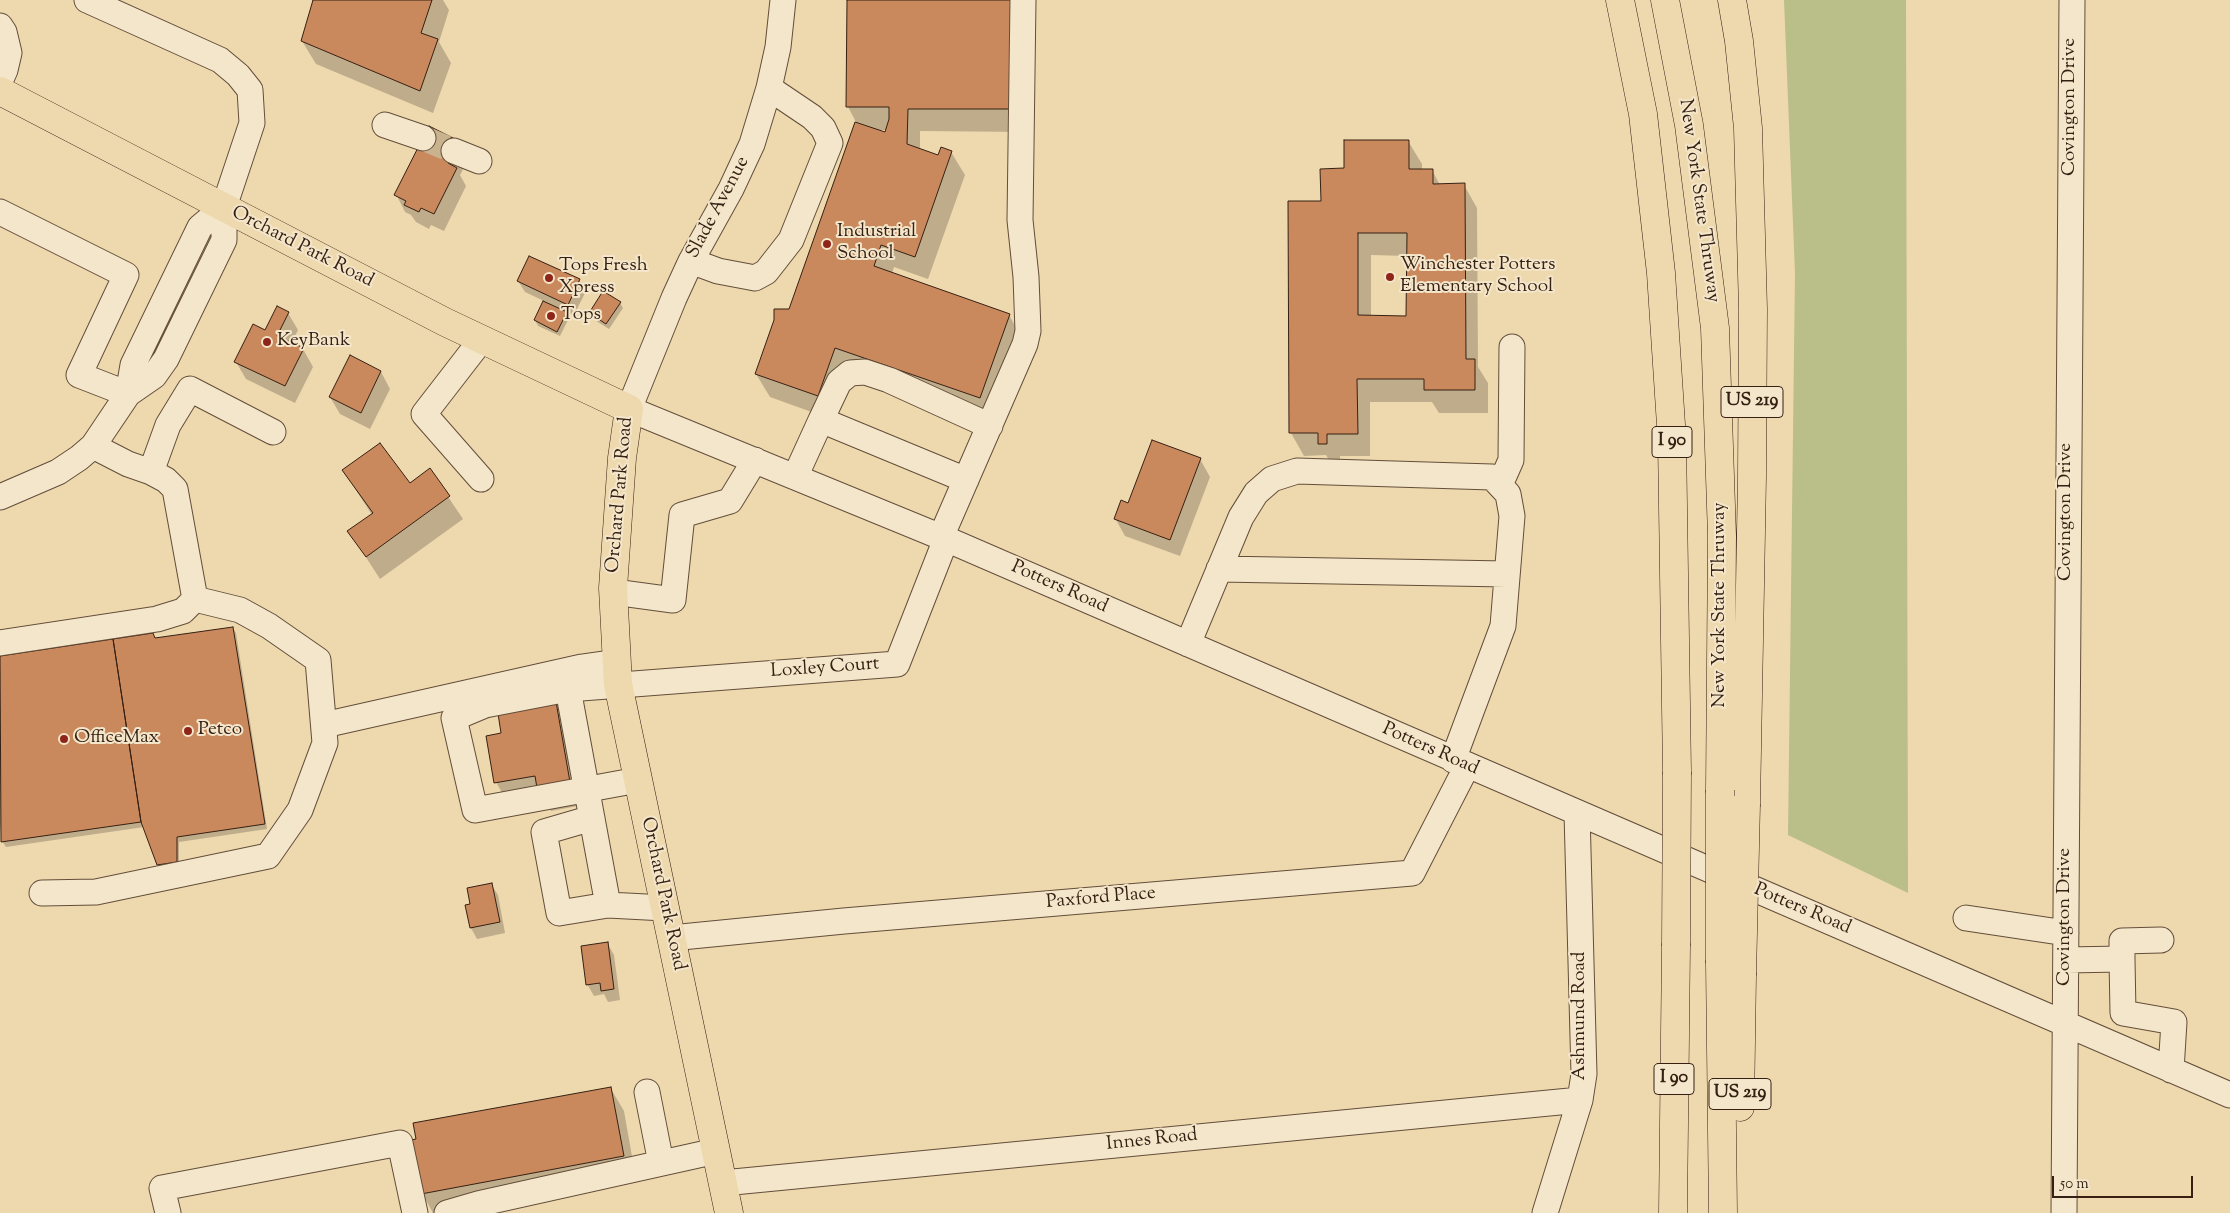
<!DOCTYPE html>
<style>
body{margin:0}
#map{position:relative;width:2230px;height:1213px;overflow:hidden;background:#eed8ae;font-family:"Sorts Mill Goudy",serif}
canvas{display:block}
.scale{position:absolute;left:2052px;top:1176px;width:141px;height:22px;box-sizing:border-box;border:2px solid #352013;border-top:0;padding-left:6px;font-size:15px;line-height:18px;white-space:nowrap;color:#352013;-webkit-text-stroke:4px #f4e6ca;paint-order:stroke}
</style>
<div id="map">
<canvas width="2230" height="1213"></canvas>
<div class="scale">50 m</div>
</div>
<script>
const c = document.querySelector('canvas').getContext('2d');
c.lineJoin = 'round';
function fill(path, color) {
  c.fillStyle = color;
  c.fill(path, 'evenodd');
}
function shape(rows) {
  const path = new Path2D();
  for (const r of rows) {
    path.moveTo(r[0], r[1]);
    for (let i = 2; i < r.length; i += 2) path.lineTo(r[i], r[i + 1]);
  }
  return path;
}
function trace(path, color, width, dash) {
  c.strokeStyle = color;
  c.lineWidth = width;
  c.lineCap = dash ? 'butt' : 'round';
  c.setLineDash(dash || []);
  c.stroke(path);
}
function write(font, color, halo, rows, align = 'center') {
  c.font = font + ' "Sorts Mill Goudy",serif';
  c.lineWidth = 4;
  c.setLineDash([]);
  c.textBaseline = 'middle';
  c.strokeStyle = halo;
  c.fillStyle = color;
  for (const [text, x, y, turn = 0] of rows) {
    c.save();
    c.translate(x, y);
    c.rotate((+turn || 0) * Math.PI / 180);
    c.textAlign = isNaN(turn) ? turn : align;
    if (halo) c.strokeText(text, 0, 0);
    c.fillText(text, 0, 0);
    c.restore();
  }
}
const green = shape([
 [1784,0,1906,0,1908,893,1788,835,1795,273]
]);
const shadow = shape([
 [315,0,443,0,449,10,439,42,451,63,433,113,316,64,302,41],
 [848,0,1026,0,1026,132,920,131,920,150,939,156,951,152,965,175,928,279,894,267,892,274,1009,315,1022,338,993,421,848,370,831,419,770,397,756,374,790,311,856,122,848,107],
 [876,130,887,130,885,134],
 [429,128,468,160,460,175,466,186,444,231,431,225,429,229,416,222,411,215,405,212,396,194],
 [1408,141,1422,164,1422,170,1432,170,1440,185,1464,185,1477,208,1478,367,1488,383,1488,413,1439,413,1432,402,1370,402,1370,456,1340,456,1340,467,1333,467,1326,455,1304,456,1291,433,1322,202,1346,170],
 [1371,255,1408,256,1408,317,1371,317],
 [579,280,586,291,574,315,565,311,569,318,560,336,538,326,535,320,544,301,525,292,518,281],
 [620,303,623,308,609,329,593,319,590,313],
 [288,313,298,330,291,344,303,349,313,367,295,403,246,379,236,362],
 [350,357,381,372,390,389,370,429,340,414,330,397],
 [1200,459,1210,477,1180,556,1125,536,1115,518,1129,504],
 [343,470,409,485,430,470,463,519,380,579,349,531,372,515],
 [233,628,236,633,267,829,179,842,179,867,161,870,144,827,6,847,2,841,0,824,0,657,153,635,155,639],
 [554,697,567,720,583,805,551,811,545,799,509,805,496,782,503,734],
 [491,884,498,895,505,933,477,939,471,928,472,905],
 [607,943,614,955,620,1000,608,1002,604,994,594,996,587,984],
 [611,1089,624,1111,636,1179,452,1213,433,1213,422,1193]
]);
const building = shape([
 [313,0,432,0,421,33,438,39,420,91,301,41,313,0],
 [847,0,1014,0,1013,109,908,109,907,144,938,155,941,147,952,151,915,257,881,245,874,266,1010,314,980,398,835,348,818,396,755,374,774,320,774,309,789,309,855,122,885,132,889,119,889,107,846,107,847,0],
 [429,126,459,141,448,163,457,168,434,214,421,208,419,212,404,205,406,201,394,195,429,126],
 [1344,140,1409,140,1409,169,1433,169,1433,184,1465,183,1466,359,1475,359,1475,390,1424,390,1424,379,1357,379,1358,434,1327,434,1327,444,1318,444,1318,433,1289,433,1288,201,1321,201,1320,169,1344,168,1344,140],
 [1358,233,1407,233,1406,316,1358,315,1358,233],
 [529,256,580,279,568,305,517,281,529,256],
 [603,291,621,302,606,324,589,313,603,291],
 [543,301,567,312,557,332,534,320,543,301],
 [277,306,289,312,277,336,304,348,285,386,234,362,253,324,265,330,277,306],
 [350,355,381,371,361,413,329,397,350,355],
 [1152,440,1201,458,1170,540,1114,519,1121,500,1128,503,1152,440],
 [380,443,410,483,430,468,450,496,366,557,347,531,373,513,342,470,380,443],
 [233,627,265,824,177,837,177,862,157,865,141,822,113,639,153,633,155,638,233,627],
 [113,639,141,822,1,842,0,656,113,639],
 [555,696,570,782,537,788,535,776,494,783,486,736,501,733,497,707,555,696],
 [492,883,500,922,470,928,465,905,470,904,467,888,492,883],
 [608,942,614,989,601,991,600,983,586,985,581,946,608,942],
 [611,1087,624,1156,421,1194,411,1140,416,1139,413,1123,611,1087]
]);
const minorTunnel = shape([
 [423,138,454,151]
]);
const minor = shape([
 [783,0,778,47,769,88,752,144,731,189,691,261,674,298,629,409,946,539,2230,1095],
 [0,26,4,32,9,53,5,70,0,81],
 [385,125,423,138],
 [454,151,479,161],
 [0,212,126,275,79,375,128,394],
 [691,261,718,271,755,278,766,272,791,240,830,143,823,128,812,117,769,88],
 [128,394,133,365,200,227,224,207],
 [821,420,839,382,850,373,865,372,889,380,990,426],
 [151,472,168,425,190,389,273,432],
 [795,477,821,420,966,480],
 [481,479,424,414,482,339],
 [1500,485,1511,460,1512,347],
 [0,497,58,472,79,458,93,446,128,394,154,376,166,359,224,240,224,207,252,123,250,90,238,75,220,60,87,0],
 [941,537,1025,344,1028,331,1026,277,1020,220,1023,0],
 [1219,569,1507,574],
 [614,592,673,600,682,515,730,501,755,460],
 [0,643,157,619,183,611,195,599],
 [1188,644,1241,517,1256,493,1272,479,1297,471,1492,477,1508,494,1512,516,1503,626,1453,760],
 [568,689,608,905],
 [324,725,582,667,617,662],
 [638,780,475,810,454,718,485,705,568,689,897,664,946,539],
 [592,818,544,832,559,913,608,905,665,908],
 [42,893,96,892,268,856,300,810,325,743,318,660,269,626,240,610,195,599,175,489,166,480,151,472,128,464,93,446],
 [1966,918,2066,933],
 [671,938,844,921,1412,873,1467,766],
 [2122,959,2122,941,2161,940],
 [2066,960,2122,959,2123,1013,2174,1022,2171,1070],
 [647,1092,661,1163],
 [723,1183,1580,1100],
 [168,1213,162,1188,400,1143,415,1213],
 [447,1213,478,1204,716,1151],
 [1545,1213,1580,1100,1584,1074,1577,813],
 [2064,1213,2072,0]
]);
const major = shape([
 [0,91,445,322,629,409,622,458,613,588,618,684,729,1213]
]);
const highway = shape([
 [1620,0,1643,114,1661,273,1672,440,1677,772],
 [1665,0,1689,125,1715,328,1722,536,1720,790],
 [1732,0,1739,41,1748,128,1753,309,1752,477,1746,804],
 [1720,963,1723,1213],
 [1740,1107,1742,975],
 [1673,1213,1676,946]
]);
const highwayBridge = shape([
 [1720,790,1720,963],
 [1676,946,1677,772],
 [1742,975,1746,804]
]);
const markers = [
 [827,244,5,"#8f2418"],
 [1390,277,5,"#8f2418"],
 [549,278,5,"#8f2418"],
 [551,316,5,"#8f2418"],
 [267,342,5,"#8f2418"],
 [188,731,5,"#8f2418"],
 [64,739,5,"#8f2418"]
];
const shields = [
 [1752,402,62],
 [1672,442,40],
 [1674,1079,40],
 [1740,1094,62]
];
const shieldNames = [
 ["US 219",1752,402],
 ["I 90",1672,442],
 ["I 90",1674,1079],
 ["US 219",1740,1094]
];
const streetNames = [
 ["Covington Drive",2071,107,-90],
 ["New York State Thruway",1698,201,82],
 ["Slade Avenue",719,208,-62],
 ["Orchard Park Road",302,248,27],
 ["Orchard Park Road",621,495,-85],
 ["Covington Drive",2067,512,-90],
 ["Potters Road",1059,588,24],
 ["New York State Thruway",1721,605,-90],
 ["Loxley Court",825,669,-4],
 ["Potters Road",1430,750,24],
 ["Orchard Park Road",662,894,78],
 ["Paxford Place",1101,899,-5],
 ["Potters Road",1802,910,23],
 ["Covington Drive",2066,917,-90],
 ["Ashmund Road",1581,1016,-90],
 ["Innes Road",1152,1141,-6]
];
const poiNames = [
 ["Industrial",837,233],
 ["School",837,255],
 ["Winchester Potters",1400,266],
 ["Elementary School",1400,288],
 ["Tops Fresh",559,267],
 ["Xpress",559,289],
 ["Tops",561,316],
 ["KeyBank",277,342],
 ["Petco",198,731],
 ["OfficeMax",74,739]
];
fill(green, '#babe89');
fill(shadow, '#0003');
fill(building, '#ca885d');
trace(building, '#352013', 1);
trace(minorTunnel, '#c9b38f', 25, [25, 12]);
trace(minor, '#634e3a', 27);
trace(major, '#352013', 29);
trace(highway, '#352013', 29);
trace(minor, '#f4e6ca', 25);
trace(major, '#eed8ae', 28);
trace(highway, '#eed8ae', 28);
trace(highwayBridge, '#352013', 29, []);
trace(highwayBridge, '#eed8ae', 28);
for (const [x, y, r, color] of markers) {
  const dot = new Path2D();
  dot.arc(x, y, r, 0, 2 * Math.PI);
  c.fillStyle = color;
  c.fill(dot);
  trace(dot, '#f4e6ca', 2);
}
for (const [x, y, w] of shields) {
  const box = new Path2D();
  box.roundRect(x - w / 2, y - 15.5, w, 31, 4);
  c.fillStyle = '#f4e6ca';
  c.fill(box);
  trace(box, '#352013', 1);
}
write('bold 18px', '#352013', null, shieldNames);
write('19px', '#352013', '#f4e6ca', streetNames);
write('19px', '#352013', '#f4e6ca', poiNames, 'left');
</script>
